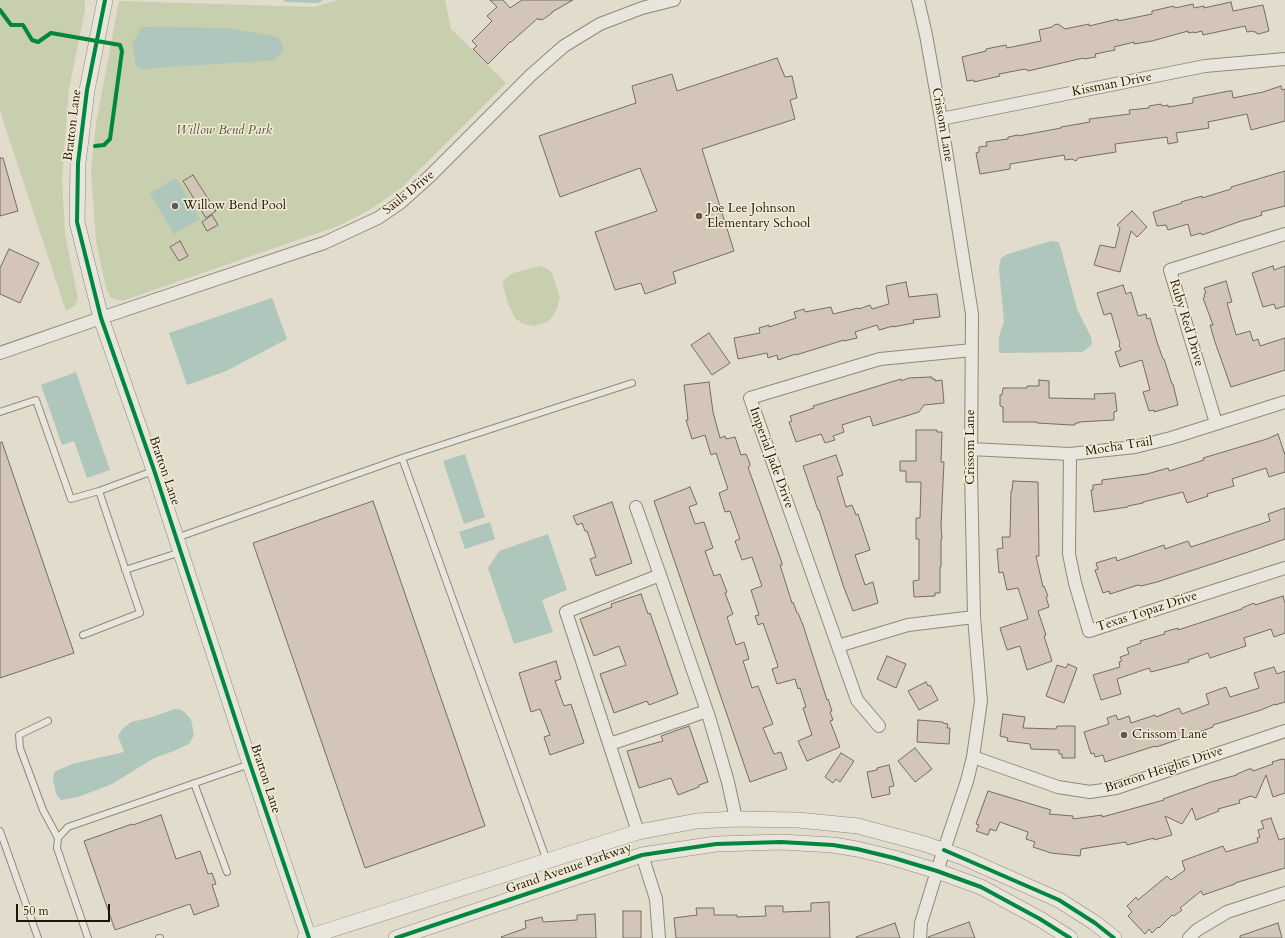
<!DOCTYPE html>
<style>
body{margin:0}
#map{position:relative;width:1285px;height:938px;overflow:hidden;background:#e1dccb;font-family:Cardo,serif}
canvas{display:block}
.scale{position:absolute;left:16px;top:904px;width:94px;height:18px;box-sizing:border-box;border:2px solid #221405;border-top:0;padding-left:5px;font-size:12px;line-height:14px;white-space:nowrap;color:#221405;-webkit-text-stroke:3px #f2ecd7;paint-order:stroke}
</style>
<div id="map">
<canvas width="1285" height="938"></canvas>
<div class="scale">50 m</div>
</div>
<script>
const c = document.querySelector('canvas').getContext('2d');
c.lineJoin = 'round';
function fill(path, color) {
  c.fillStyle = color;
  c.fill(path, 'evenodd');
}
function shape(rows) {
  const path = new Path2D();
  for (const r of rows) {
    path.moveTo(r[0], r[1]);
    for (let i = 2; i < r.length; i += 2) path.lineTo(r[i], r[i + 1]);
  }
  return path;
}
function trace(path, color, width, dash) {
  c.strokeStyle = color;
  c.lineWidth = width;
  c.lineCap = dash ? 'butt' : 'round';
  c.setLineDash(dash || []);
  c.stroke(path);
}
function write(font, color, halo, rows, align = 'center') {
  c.font = font + ' Cardo,serif';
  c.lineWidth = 3;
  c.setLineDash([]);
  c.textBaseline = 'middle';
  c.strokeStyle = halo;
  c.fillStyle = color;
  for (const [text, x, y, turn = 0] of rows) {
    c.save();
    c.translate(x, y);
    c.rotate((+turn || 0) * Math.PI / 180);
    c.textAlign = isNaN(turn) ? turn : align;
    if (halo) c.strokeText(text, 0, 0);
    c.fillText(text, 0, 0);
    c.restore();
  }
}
const green = shape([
 [0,0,85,0,85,10,69,89,62,179,65,234,78,299,75,306,66,311,0,111],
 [338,0,445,0,451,29,506,83,401,188,371,209,338,226,125,300,118,300,110,297,106,288,96,241,91,171,96,123,119,1,314,7],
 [540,266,548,269,552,274,560,298,557,308,553,316,547,322,535,326,524,324,516,319,509,306,503,286,504,280,513,273]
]);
const water = shape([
 [141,27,227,28,277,37,282,43,283,51,274,60,142,69,136,66,132,45],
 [176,178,200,219,174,234,150,193],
 [1051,241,1059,242,1077,309,1091,337,1092,345,1082,352,999,353,999,337,1004,321,999,269,1001,258,1008,254],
 [272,298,287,339,226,371,187,385,169,333],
 [76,372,110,470,87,478,74,441,62,445,41,385],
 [465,454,485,517,464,524,443,461],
 [490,522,495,539,465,549,459,532],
 [548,534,567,590,542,600,553,632,514,644,488,568,499,551],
 [175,709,182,710,191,719,194,735,189,744,174,751,154,758,112,784,78,797,61,800,56,794,53,779,54,772,72,764,124,752,118,736,122,729,131,722,149,718]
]);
const stream = shape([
 [286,0,317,1,320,0]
]);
const building = shape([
 [490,0,503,0,510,8,522,0,573,0,552,12,552,13,542,20,541,19,539,20,538,18,511,42,510,42,488,64,473,49,477,46,472,41,492,21,487,16,497,7,490,0],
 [1231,2,1233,11,1263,5,1269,31,1259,34,1256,33,1256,32,1254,32,1253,31,1247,32,1245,26,1203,35,1202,31,1194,33,1194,32,1188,33,1188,31,1152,41,1134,44,1134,42,1114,47,1115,50,1095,54,1096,57,1084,59,1083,58,1028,71,1028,70,1026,70,1025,69,999,74,1000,76,974,82,974,80,967,81,962,57,986,51,986,49,1006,45,1007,48,1041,41,1039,30,1052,27,1054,25,1058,24,1065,29,1089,24,1089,26,1118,19,1118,21,1152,14,1152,11,1174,6,1175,8,1193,4,1194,8,1204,6,1204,8,1231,2],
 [777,58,785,77,792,76,797,98,790,100,795,119,702,149,734,251,673,272,676,283,645,294,641,283,615,290,595,232,657,211,640,168,560,197,539,136,636,103,632,86,672,74,677,91,777,58],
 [1281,86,1282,90,1285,89,1285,121,1251,130,1247,114,1208,122,1209,128,1176,133,1178,142,1168,144,1167,137,1115,144,1116,152,1078,158,1076,161,1072,159,1065,160,1064,155,1010,164,1010,169,980,174,976,153,979,152,979,147,987,146,986,142,1008,139,1008,137,1018,135,1018,136,1061,128,1061,127,1090,122,1089,119,1130,114,1129,110,1149,108,1149,106,1161,104,1162,106,1168,105,1168,107,1193,103,1193,98,1229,91,1232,91,1233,98,1263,92,1281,86],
 [0,158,3,158,18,211,0,216,0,158],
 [1285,171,1285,206,1261,212,1262,215,1253,218,1241,221,1202,235,1201,233,1191,236,1188,224,1168,230,1166,225,1157,226,1153,212,1182,203,1181,202,1202,196,1202,198,1231,189,1231,187,1285,171],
 [193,175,216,211,206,218,183,181,193,175],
 [1132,211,1147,227,1137,237,1131,231,1120,272,1094,265,1100,245,1115,248,1120,228,1117,225,1132,211],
 [212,215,218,225,207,231,202,222,212,215],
 [180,241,188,256,179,261,170,247,180,241],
 [9,249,39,263,20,303,0,294,0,268,9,249],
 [1273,266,1274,270,1285,266,1285,306,1276,309,1274,304,1263,307,1252,273,1273,266],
 [1226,281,1232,302,1227,303,1236,335,1250,331,1253,341,1258,339,1260,346,1285,338,1285,370,1231,387,1215,342,1210,325,1213,325,1203,298,1205,297,1204,294,1206,293,1204,288,1226,281],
 [906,282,909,297,937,294,940,317,913,320,914,323,893,327,893,326,879,330,877,325,855,332,857,338,844,341,844,340,796,355,796,354,778,360,777,355,768,358,767,353,738,359,734,338,760,333,759,328,769,325,769,327,796,318,794,312,804,309,805,312,831,307,833,314,858,308,859,309,870,305,872,309,889,304,886,286,906,282],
 [1123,285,1126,294,1131,292,1138,316,1146,314,1147,319,1150,318,1157,342,1163,359,1164,359,1172,384,1173,384,1178,405,1154,412,1154,410,1149,411,1143,392,1150,390,1142,360,1120,367,1115,352,1121,350,1119,345,1120,344,1111,313,1104,315,1097,293,1123,285],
 [709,333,730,363,712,375,691,345,709,333],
 [930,377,932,377,932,379,935,379,935,381,942,380,944,403,924,405,919,412,873,426,870,416,842,425,844,432,833,436,835,440,825,443,821,434,796,442,789,422,792,421,790,416,814,408,813,406,901,379,901,381,909,378,930,377],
 [1039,380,1049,381,1049,398,1095,399,1094,394,1115,393,1117,411,1114,412,1114,420,1079,422,1079,423,1075,423,1075,425,1072,425,1037,423,1037,422,1003,422,1003,407,1000,406,1000,395,1002,395,1003,388,1027,388,1027,386,1039,386,1039,380],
 [709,382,713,412,720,438,725,436,726,439,735,437,741,455,746,454,750,464,750,466,748,467,749,470,782,563,782,565,780,565,792,603,793,602,797,613,798,613,803,625,827,700,828,699,832,711,830,712,833,720,830,721,840,747,807,761,798,741,812,735,803,708,806,707,800,688,798,689,795,679,777,684,772,669,778,667,777,663,763,623,758,625,755,616,759,615,751,590,762,586,752,557,742,560,735,541,740,539,730,511,725,512,719,493,728,489,716,453,711,455,705,435,692,439,686,420,688,420,684,385,709,382],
 [916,430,937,430,937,432,942,432,941,462,944,462,941,526,942,539,941,539,941,567,940,567,940,593,935,593,935,596,914,597,913,581,919,580,919,539,916,539,916,518,920,518,921,482,906,482,906,471,900,471,900,461,916,461,916,430],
 [1278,434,1285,455,1285,472,1269,477,1266,468,1232,479,1234,486,1207,494,1208,496,1187,503,1183,492,1143,502,1143,503,1128,506,1128,507,1094,512,1091,490,1093,490,1093,485,1102,484,1102,480,1147,474,1168,468,1169,471,1204,460,1203,458,1267,439,1278,434],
 [2,442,74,653,0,678,0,443,2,442],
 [836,455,843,475,837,477,846,507,852,505,856,515,858,514,870,550,855,555,865,585,873,582,878,603,853,611,843,585,819,510,818,510,803,466,836,455],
 [1013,481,1038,482,1039,556,1036,556,1043,587,1044,586,1048,596,1046,597,1049,607,1038,611,1046,635,1044,636,1052,661,1027,670,1020,646,1007,650,1000,628,1028,619,1018,588,1007,590,1003,572,999,573,997,549,1003,548,1002,537,1010,537,1011,491,1012,491,1013,481],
 [690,487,697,504,689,507,695,524,704,522,713,548,705,551,714,576,720,574,727,592,725,593,733,614,727,617,736,645,744,642,749,659,743,661,752,688,758,686,773,724,763,728,774,754,781,752,787,769,750,782,654,501,690,487],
 [373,501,485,826,365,868,253,543,373,501],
 [612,502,632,563,596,576,590,559,596,557,587,531,585,531,582,523,577,525,573,516,612,502],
 [1285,508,1285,539,1248,552,1157,582,1141,586,1138,585,1110,594,1109,591,1103,593,1095,570,1098,569,1096,563,1116,557,1117,561,1164,545,1165,549,1188,541,1191,547,1270,521,1268,514,1285,508],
 [641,594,648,614,650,613,678,694,649,705,647,701,614,713,600,674,626,665,619,646,594,656,580,619,612,607,611,604,641,594],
 [1283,596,1285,603,1285,633,1274,637,1271,629,1244,638,1246,646,1210,658,1208,653,1188,660,1189,662,1151,672,1149,668,1117,679,1121,694,1101,700,1093,675,1120,667,1119,662,1122,661,1120,657,1129,654,1127,648,1141,643,1140,641,1165,634,1164,632,1178,628,1178,630,1242,609,1242,608,1254,603,1255,605,1283,596],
 [887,656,906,664,896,688,877,679,887,656],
 [556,661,561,679,555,681,564,706,571,704,584,743,550,755,544,737,550,735,540,709,531,712,519,673,556,661],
 [1068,664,1077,668,1064,703,1046,696,1057,665,1066,668,1068,664],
 [1274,667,1277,674,1285,671,1285,702,1275,705,1275,704,1261,710,1213,725,1213,727,1171,742,1156,747,1155,746,1105,762,1103,755,1095,757,1094,753,1091,754,1084,732,1109,724,1107,718,1116,715,1118,720,1129,716,1131,723,1155,715,1156,717,1179,708,1182,714,1209,704,1206,694,1226,687,1230,697,1259,688,1254,673,1274,667],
 [926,682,928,686,930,685,938,700,919,710,908,691,926,682],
 [1003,714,1025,717,1023,728,1056,729,1057,726,1075,726,1075,758,1062,758,1062,754,1059,754,1059,750,1031,749,1030,744,1007,741,1008,738,1000,736,1003,714],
 [918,720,943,722,943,723,948,724,947,728,950,728,949,744,917,742,918,720],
 [689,726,708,782,699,785,699,787,678,795,671,778,639,788,627,751,663,741,661,736,689,726],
 [915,748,932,769,915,782,898,761,915,748],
 [841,753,854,761,840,782,836,779,833,783,825,777,841,753],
 [1282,759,1282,760,1285,759,1285,793,1273,797,1266,775,1256,798,1251,796,1239,800,1240,803,1218,809,1219,811,1196,820,1192,808,1182,824,1165,816,1172,835,1154,840,1154,838,1127,845,1126,842,1081,849,1080,856,1051,853,1033,847,1035,842,1026,839,1028,832,1000,822,996,831,990,829,988,835,976,831,979,825,976,824,988,791,1051,810,1049,814,1073,816,1073,819,1102,815,1102,817,1164,800,1163,799,1211,782,1237,775,1237,774,1249,769,1252,769,1253,771,1273,764,1272,762,1282,759],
 [889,765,894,786,889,787,890,794,872,798,867,772,877,770,877,768,889,765],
 [161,815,176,859,200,851,208,874,212,873,216,884,212,885,219,906,194,915,190,904,115,930,84,841,132,824,133,825,161,815],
 [1271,818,1279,840,1285,838,1285,868,1235,883,1235,884,1203,895,1201,891,1180,908,1182,910,1174,916,1172,915,1159,928,1158,927,1152,933,1149,929,1145,934,1128,916,1132,912,1127,906,1136,897,1138,900,1167,876,1171,880,1185,870,1182,861,1223,846,1226,852,1258,842,1257,838,1260,837,1258,830,1264,828,1261,821,1271,818],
 [829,902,830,938,676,938,674,918,697,915,696,908,714,908,714,915,737,915,737,917,766,916,765,906,783,906,783,912,811,911,811,903,829,902],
 [623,911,641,911,641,938,623,938,623,911],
 [595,914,596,938,502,938,501,937,526,928,525,921,542,917,543,922,577,920,577,915,595,914],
 [969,922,975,938,928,938,928,937,969,922],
 [895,923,900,938,856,938,856,937,895,923],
 [1278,923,1282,938,1240,938,1240,936,1278,923]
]);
const service = shape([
 [0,412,36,400,71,499,99,491],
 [402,458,547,861],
 [176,538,402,458,632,383],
 [125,570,181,552],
 [83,635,140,613,99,491,153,471],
 [48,721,19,735,20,748,43,810,58,838],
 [194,783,227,872],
 [0,831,38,938],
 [88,938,57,848,58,838,68,827,250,764],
 [159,938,160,938]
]);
const minor = shape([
 [918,0,926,35,941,119,972,314,971,470,974,617,981,701,973,757,967,781,937,871,921,923,920,938],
 [941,119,1205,66,1285,59],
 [0,353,101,318,324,243,378,218,400,203,430,176,531,75,564,46,600,24,642,8,674,0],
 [1216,423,1170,270,1285,234],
 [971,449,1070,454,1135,447,1171,438,1285,402],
 [1070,454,1069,554,1075,583,1089,631,1285,568],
 [636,507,660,575],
 [838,646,908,625,974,617],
 [879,726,857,700,750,398,880,359,972,350],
 [610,744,707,711],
 [973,757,1058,787,1090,792,1116,788,1285,731],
 [638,832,566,612,660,575,709,717,728,782,736,819],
 [642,855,656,899,659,938],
 [1189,938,1197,930,1227,912,1285,893]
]);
const tertiary = shape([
 [105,0,87,90,78,163,77,222,101,318,154,470,250,764,309,938],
 [305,938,638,832,697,821,736,819,798,820,858,826,925,844,962,857,1059,900,1095,923,1114,938],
 [396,938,642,855,716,844,781,842,833,845,857,849,894,858,937,871,981,887,1040,919,1070,938]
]);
const cycleway = shape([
 [105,0,87,90,78,163,77,222,101,318,154,470,250,764,309,938],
 [0,10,11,25,23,25,32,40,38,42,51,33,120,45,122,51,110,139,104,145,95,146],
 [944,850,1059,900,1095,923,1114,938],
 [396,938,642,855,716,844,781,842,833,845,857,849,894,858,937,871,981,887,1040,919,1070,938]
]);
const markers = [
 [175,206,4,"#655a4a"],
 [699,216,4,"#655a4a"],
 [1124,735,4,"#655a4a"]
];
const streetNames = [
 ["Kissman Drive",1112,85,-11],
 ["Bratton Lane",73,125,-83],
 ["Crissom Lane",942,125,80],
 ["Sauls Drive",409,193,-39],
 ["Ruby Red Drive",1186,323,73],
 ["Crissom Lane",971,447,-90],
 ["Mocha Trail",1119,447,-9],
 ["Imperial Jade Drive",771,458,70],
 ["Bratton Lane",164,471,71],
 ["Texas Topaz Drive",1147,612,-18],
 ["Bratton Heights Drive",1164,770,-18],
 ["Bratton Lane",265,779,72],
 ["Grand Avenue Parkway",569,869,-19]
];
const parkNames = [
 ["Willow Bend Park",224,131]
];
const poiNames = [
 ["Willow Bend Pool",183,206],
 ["Joe Lee Johnson",707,209],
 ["Elementary School",707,224],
 ["Crissom Lane",1132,735]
];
fill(green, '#c7cfae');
fill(water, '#aec6bb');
trace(stream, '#aec6bb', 4);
fill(building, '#d3c5b8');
trace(building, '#736e63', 1);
trace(service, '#8e897d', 8);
trace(minor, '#8e897d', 14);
trace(tertiary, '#8e897d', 16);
trace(service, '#e8e5dd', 6);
trace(minor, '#e8e5dd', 12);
trace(tertiary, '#e8e5dd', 15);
trace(cycleway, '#00873e', 4);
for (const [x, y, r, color] of markers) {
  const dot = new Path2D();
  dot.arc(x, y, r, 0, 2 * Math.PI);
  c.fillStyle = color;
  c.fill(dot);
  trace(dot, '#f2ecd7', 1.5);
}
write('13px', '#221405', '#f2ecd7', streetNames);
write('italic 13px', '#545238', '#f2ecd7', parkNames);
write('13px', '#221405', '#f2ecd7', poiNames, 'left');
</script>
